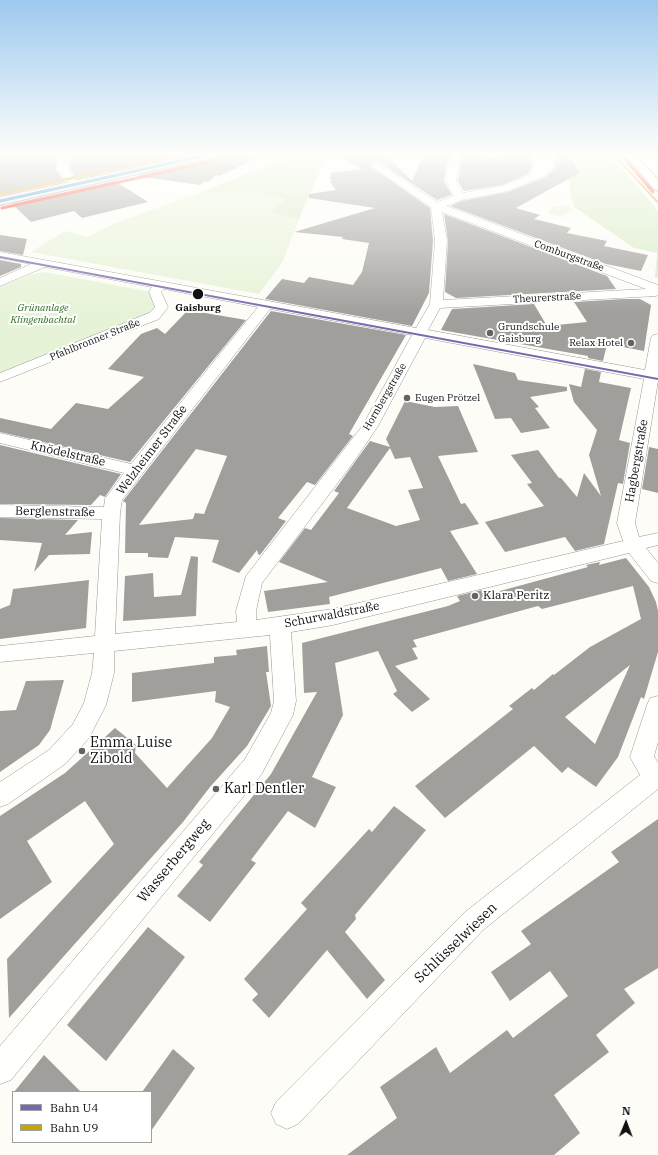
<!DOCTYPE html>
<meta charset="utf-8">
<style>
body{margin:0}
#map{position:relative;width:658px;height:1155px;overflow:hidden;background:#fdfcf7;font-family:"IBM Plex Serif",serif}
canvas{display:block}
.legend{position:absolute;left:12px;top:1091px;width:140px;height:52px;box-sizing:border-box;background:#fff;border:1px solid #a0a0a0;margin:0;padding:5px 7px;list-style:none;font-size:12px;color:#111}
.legend li{display:flex;align-items:center;gap:8px;height:20px}
.legend b{width:20px;border:1px solid #a0a0a0}
.north{position:absolute;left:606px;top:1103px;width:40px;height:40px;-webkit-text-stroke:3px #fff;paint-order:stroke;rotate:1deg;font-size:11px;font-weight:700;line-height:16px;text-align:center;color:#111}
.north::after{content:'';display:block;margin:auto;width:14px;height:18px;background:#111;clip-path:polygon(50% 0,100% 100%,50% 72%,0 100%)}
</style>
<div id="map">
<canvas width="658" height="1155"></canvas>
<ul class="legend">
<li><b style="height:5px;background:#7a68ae"></b>Bahn U4</li>
<li><b style="height:5px;background:#c4a406"></b>Bahn U9</li>
</ul>
<div class="north">N</div>
</div>
<script>
const c = document.querySelector('canvas').getContext('2d');
c.lineJoin = 'round';
function fill(path, color) {
  c.fillStyle = color;
  c.fill(path, 'evenodd');
}
function shape(rows) {
  const path = new Path2D();
  for (const r of rows) {
    path.moveTo(r[0], r[1]);
    for (let i = 2; i < r.length; i += 2) path.lineTo(r[i], r[i + 1]);
  }
  return path;
}
function trace(path, color, width, dash) {
  c.strokeStyle = color;
  c.lineWidth = width;
  c.lineCap = dash ? 'butt' : 'round';
  c.setLineDash(dash || []);
  c.stroke(path);
}
function write(font, color, halo, rows, align = 'center') {
  c.font = font + ' "IBM Plex Serif",serif';
  c.lineWidth = 4;
  c.setLineDash([]);
  c.textBaseline = 'middle';
  c.strokeStyle = halo;
  c.fillStyle = color;
  for (const [text, x, y, turn = 0] of rows) {
    c.save();
    c.translate(x, y);
    c.rotate((+turn || 0) * Math.PI / 180);
    c.textAlign = isNaN(turn) ? turn : align;
    if (halo) c.strokeText(text, 0, 0);
    c.fillText(text, 0, 0);
    c.restore();
  }
}
const green = shape([
 [204,191,224,194,252,192,287,199,269,213,299,219,283,261,259,294,31,252,65,231,88,237,115,223],
 [566,205,573,209,562,217,547,213,554,206],
 [44,272,158,293,164,300,148,315,0,374,0,287,29,275]
]);
const forest = shape([
 [320,154,332,154,321,168,299,219,269,213,286,199,252,192,224,194,204,191,270,164],
 [573,154,606,154,621,167,658,211,658,278,655,277,657,253,634,248,574,207,570,192,570,181,552,174,558,167,578,168]
]);
const building = shape([
 [51,154,58,154,56,170,65,181,3,195,0,192,0,155],
 [70,154,69,154,194,154,109,172,98,170,103,173,77,179,70,169],
 [218,154,266,154,219,176,216,175,208,182,204,181,200,185,136,176,212,158],
 [335,154,389,154,393,162,412,181,424,154,451,154,446,168,444,181,452,195,437,200,380,163,373,162,370,166,430,208,433,241,429,293,412,326,265,299,282,279,304,283,309,277,353,285,362,272,369,243,342,239,343,237,294,232,375,208,309,198,309,194,336,190,330,182,332,181,329,177,331,177,331,173,362,169],
 [462,154,500,157,499,154,530,154,533,164,528,174,502,185,464,191,458,181],
 [556,154,569,154,579,173,516,208,540,215,534,219,571,228,567,233,607,241,604,246,648,255,641,271,606,264,450,206,462,201,508,192,545,177,555,168],
 [115,181,148,202,82,218,74,211,31,222,12,204],
 [444,214,607,276,616,289,456,298,445,292,448,241],
 [0,235,27,239,23,255,0,251],
 [0,260,21,264,21,267,0,276],
 [624,299,640,299,651,305,644,351,607,344,603,361,588,358,588,356,441,330,452,309,534,304,547,326,587,322,574,302],
 [188,310,246,320,130,462,0,432,0,418,51,429,76,403,108,409,144,377,108,369,141,334,157,328,165,334],
 [271,311,406,335,349,434,353,436,315,485,307,482,278,518,286,521,260,555,258,554,257,550,239,573,212,562,219,540,175,537,168,558,148,557,148,553,125,553,126,503,123,501],
 [196,449,227,456,204,514,195,513,193,519,139,525],
 [473,364,515,373,518,380,567,387,567,391,530,397,539,407,535,408,550,428,521,433,511,418,495,419],
 [585,369,601,372,599,382,631,388,619,440,630,443,623,484,618,483,604,544,575,551,565,537,505,552,485,522,544,506,527,484,532,483,511,455,538,450,559,478,561,478,577,497,584,473,601,496,589,455,597,430,574,402,569,384,581,387],
 [405,401,435,407,458,406,478,452,438,456,461,504,465,503,479,524,450,531,477,574,448,581,441,568,329,597,330,604,268,612,264,591,328,582,279,562,305,528,311,530,339,493,334,491,370,441,390,447,386,439],
 [390,448,395,459,410,457,423,488,408,490,420,520,396,526,347,508],
 [0,445,121,474,105,497,100,495,91,505,0,504],
 [649,447,658,449,658,493,642,489],
 [0,518,78,520,65,535,92,532,90,554,49,555,34,572,42,543,0,540],
 [191,556,198,557,196,616,123,621,125,576,153,573,154,597,181,595],
 [626,558,649,587,656,602,658,611,658,652,644,699,641,697,618,757,596,787,568,767,562,773,534,746,445,818,415,786,513,709,509,706,532,688,534,690,553,674,554,675,590,647,641,619,633,586,542,609,538,606,413,640,417,647,412,648,418,659,395,666,430,699,412,712,393,694,397,691,378,651,335,663,343,715,312,777,336,787,315,828,288,811,251,860,256,863,210,922,177,896,203,865,199,862,271,774,317,692,304,693,302,643,448,606,460,601,457,596,486,589,489,594,588,567,586,565,600,562,599,565],
 [630,665,595,744,565,717],
 [89,580,86,628,0,639,0,609,10,605,13,589],
 [267,646,269,672,266,672,271,706,247,746,210,787,183,822,9,1018,7,959,114,844,85,801,27,841,52,882,0,919,0,816,65,773,115,728,136,745,135,753,167,788,212,738,230,707,215,702,216,691,132,702,132,673,214,663,214,657,237,655,236,650],
 [64,680,50,730,39,745,0,772,0,711,16,710,26,681],
 [394,806,426,830,355,915,356,919,345,932,385,980,367,999,327,950,269,1018,252,1000,258,994,244,979,307,909,301,903,369,829,372,832],
 [658,819,658,968,624,989,635,1003,596,1035,609,1052,554,1095,580,1133,554,1155,347,1155,397,1118,380,1087,436,1047,450,1073,507,1030,513,1038,568,996,550,971,510,1001,491,972,531,944,521,931,619,862,611,852],
 [148,927,185,957,106,1061,67,1025],
 [173,1049,195,1068,151,1131,151,1092,142,1092],
 [44,1055,81,1092,14,1092]
]);
const minor = shape([
 [59,154,68,154,68,170,80,184,79,186,71,186,58,170,59,154],
 [452,154,461,154,456,181,463,193,502,186,529,175,535,164,531,154,539,154,544,163,546,154,554,154,554,167,544,176,508,191,462,200,446,206,658,285,658,295,656,296,440,308,428,330,645,370,651,338,653,335,658,334,658,381,635,523,639,537,658,533,658,545,646,548,658,563,658,583,651,581,629,553,333,625,291,632,296,701,293,715,261,775,11,1080,0,1084,0,1046,245,759,271,713,274,701,270,635,114,651,114,673,106,705,89,738,65,764,8,804,0,807,0,782,49,750,73,724,84,703,92,673,94,653,0,662,0,646,95,636,102,519,0,517,0,505,104,507,105,499,124,473,0,443,0,433,131,464,258,307,164,289,161,292,168,307,159,319,0,382,0,373,149,313,155,307,149,292,152,287,45,267,0,286,0,278,31,264,0,258,0,252,416,328,430,304,435,241,431,207,371,166,373,164,379,164,437,202,454,196,446,181,447,168,452,154],
 [442,212,646,289,443,300,447,241,442,212],
 [270,309,412,335,363,425,246,576,236,611,237,622,115,634,120,513,122,500,270,309],
 [425,338,644,379,617,523,623,541,333,609,256,620,256,611,262,583,355,460,378,426,425,338],
 [658,696,658,742,654,756,658,763,658,789,483,930,298,1124,287,1129,276,1124,271,1113,276,1102,465,912,640,775,630,757,647,705,650,698,658,696]
]);
const tertiary = shape([
 [625,154,635,154,658,180,658,191,654,189,625,154]
]);
const secondary = shape([
 [199,154,217,154,212,157,0,205,0,197,199,154]
]);
const bus1 = shape([
 [0,201,212,154]
]);
const bus2 = shape([
 [625,159,653,192],
 [2,208,214,161]
]);
const bus3 = shape([
 [0,194,181,154]
]);
const rail1 = shape([
 [0,256,658,378,658,380,0,258,0,256]
]);
const rail2 = shape([
 [612,154,614,154,658,201,658,204,612,154]
]);
const markers = [
 [198,294,6,"#111"],
 [490,333,4,"#646362"],
 [631,343,4,"#646362"],
 [407,398,4,"#646362"],
 [475,596,4,"#646362"],
 [82,751,4,"#646362"],
 [216,789,4,"#646362"]
];
const farStreetnames = [
 ["Comburgstraße",569,256,20],
 ["Theurerstraße",547,298,-3],
 ["Pfahlbronner Straße",95,340,-22],
 ["Hornbergstraße",385,397,-60]
];
const farParknames = [
 ["Grünanlage",43,308],
 ["Klingenbachtal",43,320]
];
const farStopnames = [
 ["Gaisburg",198,308]
];
const farPoinames = [
 ["Grundschule",498,327],
 ["Gaisburg",498,339],
 ["Relax Hotel",623,343,"right"],
 ["Eugen Prötzel",415,398]
];
const streetNames = [
 ["Welzheimer Straße",152,450,-53],
 ["Knödelstraße",68,454,13],
 ["Hagbergstraße",637,461,-80],
 ["Berglenstraße",55,512,1],
 ["Schurwaldstraße",332,615,-11]
];
const poiNames = [
 ["Klara Peritz",483,596]
];
const nearPoinames = [
 ["Emma Luise",90,743],
 ["Zibold",90,759],
 ["Karl Dentler",224,789]
];
const nearStreetnames = [
 ["Wasserbergweg",174,861,-50],
 ["Schlüsselwiesen",456,943,-44]
];
fill(green, '#e7f3d7');
fill(forest, '#d8eac5');
fill(building, '#a19f9c');
trace(minor, '#979795', 1);
trace(tertiary, '#979795', 2);
trace(secondary, '#8e8d8b', 2);
fill(minor, '#fffffe');
fill(tertiary, '#fffffe');
fill(secondary, '#f6f4eb');
trace(bus1, '#288acc', 3);
trace(bus2, '#ff2e1d', 3);
trace(bus3, '#db9c2b', 3);
fill(rail1, '#7a68ae');
fill(rail2, '#c4a406');
const sky = c.createLinearGradient(0, 0, 0, 315);
sky.addColorStop(0, '#9dc9ee');
sky.addColorStop(0.49, '#fefefb');
sky.addColorStop(1, '#fefefb00');
c.fillStyle = sky;
c.fillRect(0, 0, 658, 315);
for (const [x, y, r, color] of markers) {
  const dot = new Path2D();
  dot.arc(x, y, r, 0, 2 * Math.PI);
  c.fillStyle = color;
  c.fill(dot);
  trace(dot, '#fff', 1.5);
}
write('10px', '#111', '#fff', farStreetnames);
write('italic 10px', '#2f6b1f', '#fff', farParknames);
write('bold 10px', '#111', '#fff', farStopnames);
write('10px', '#111', '#fff', farPoinames, 'left');
write('12px', '#111', '#fff', streetNames);
write('12px', '#111', '#fff', poiNames, 'left');
write('14px', '#111', '#fff', nearPoinames, 'left');
write('14px', '#111', '#fff', nearStreetnames);
</script>
